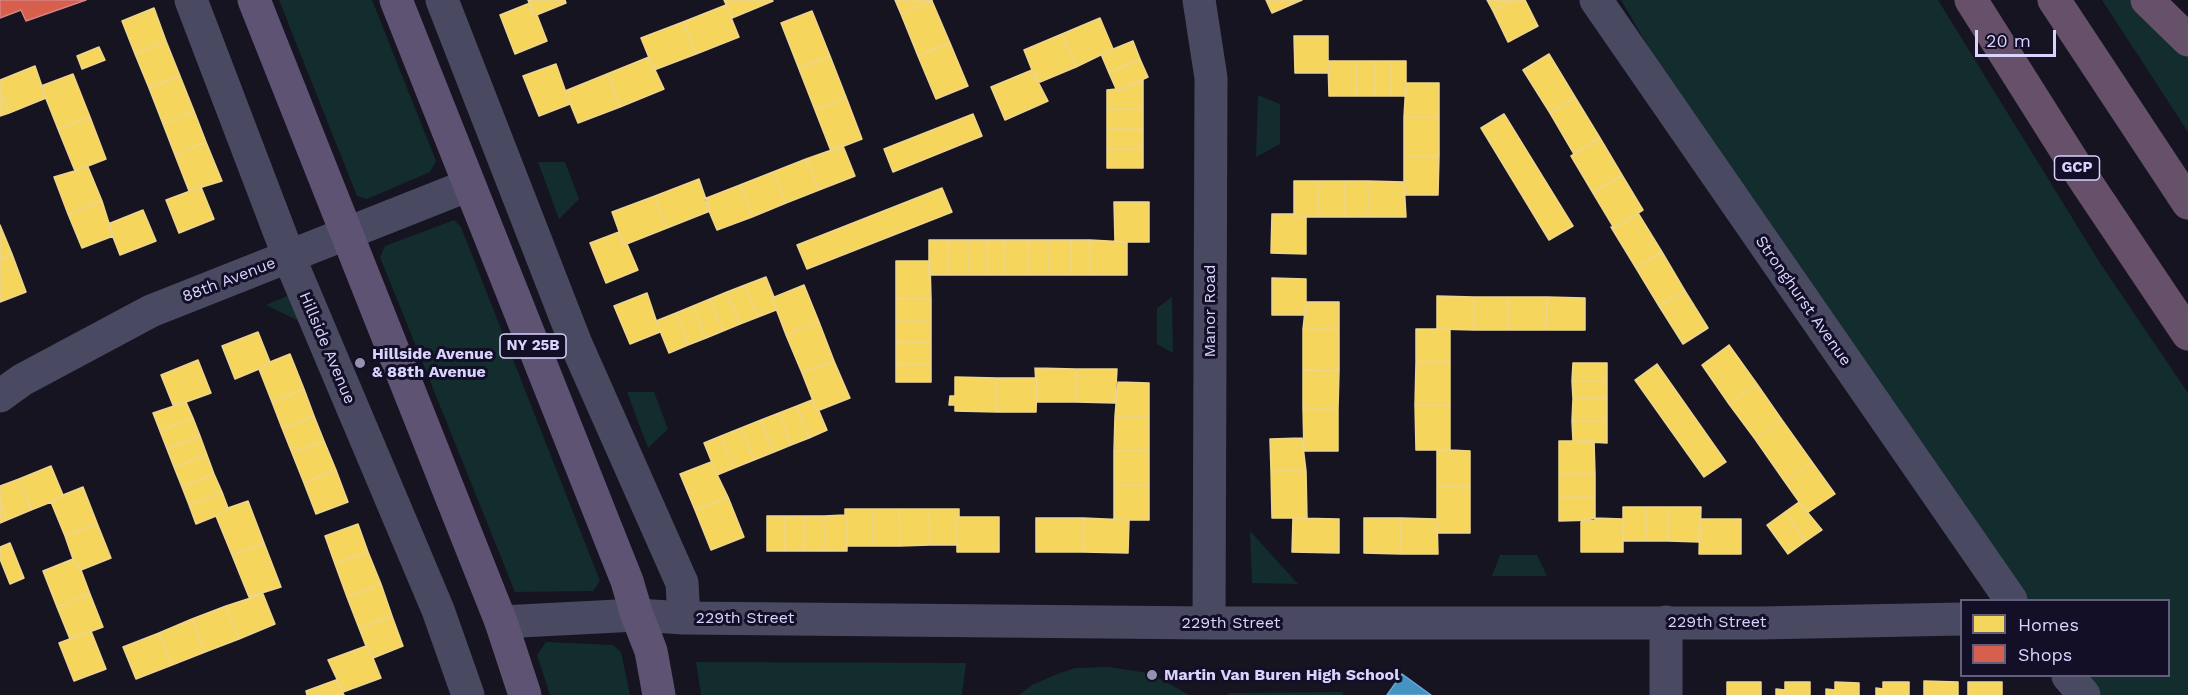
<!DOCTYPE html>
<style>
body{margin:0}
#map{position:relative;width:2188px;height:695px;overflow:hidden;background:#161421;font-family:"Work Sans",sans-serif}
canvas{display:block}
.legend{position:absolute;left:1960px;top:599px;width:210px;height:78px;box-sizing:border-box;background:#130f26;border:2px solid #625e7d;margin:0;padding:8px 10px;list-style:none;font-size:18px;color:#d9d4ff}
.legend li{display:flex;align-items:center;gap:12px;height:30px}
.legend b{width:30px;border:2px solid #625e7d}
.scale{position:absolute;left:1975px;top:30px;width:81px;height:27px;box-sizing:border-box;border:3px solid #d9d4ff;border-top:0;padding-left:8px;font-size:18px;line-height:21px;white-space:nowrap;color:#d9d4ff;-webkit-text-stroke:4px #130f26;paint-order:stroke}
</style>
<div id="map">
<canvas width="2188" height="695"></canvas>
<ul class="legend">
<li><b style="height:16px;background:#f6d55c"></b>Homes</li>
<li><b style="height:16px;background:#d6604d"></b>Shops</li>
</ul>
<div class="scale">20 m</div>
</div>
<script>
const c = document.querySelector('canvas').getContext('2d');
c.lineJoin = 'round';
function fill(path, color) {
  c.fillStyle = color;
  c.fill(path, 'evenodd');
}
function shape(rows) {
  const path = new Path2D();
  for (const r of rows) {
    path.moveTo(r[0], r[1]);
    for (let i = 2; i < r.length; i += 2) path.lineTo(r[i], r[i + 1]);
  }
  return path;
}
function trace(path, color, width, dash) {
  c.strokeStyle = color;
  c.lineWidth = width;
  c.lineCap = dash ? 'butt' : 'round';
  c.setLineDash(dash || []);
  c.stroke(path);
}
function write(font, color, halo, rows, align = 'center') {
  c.font = font + ' "Work Sans",sans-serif';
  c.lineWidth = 6;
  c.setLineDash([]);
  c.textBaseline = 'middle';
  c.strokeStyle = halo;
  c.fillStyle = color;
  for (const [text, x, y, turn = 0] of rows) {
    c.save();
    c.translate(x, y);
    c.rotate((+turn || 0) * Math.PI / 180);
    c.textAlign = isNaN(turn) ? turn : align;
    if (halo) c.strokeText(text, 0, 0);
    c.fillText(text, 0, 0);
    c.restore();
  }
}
const green = shape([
 [279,0,372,0,436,161,430,172,367,199,357,196],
 [1621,0,1938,0,2100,263,2188,393,2188,695,2096,695,2081,676,2168,676,2168,600,2022,600,1667,79],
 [2102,0,2131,0,2142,13,2188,53,2188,132],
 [1258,95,1280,104,1280,144,1256,157],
 [538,162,565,162,579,199,559,219],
 [454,220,461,227,600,581,593,591,515,592,380,257,385,246],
 [294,293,307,325,266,305],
 [1172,297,1173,353,1157,344,1157,308],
 [627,392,654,392,668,429,648,448],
 [1250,531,1298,584,1252,583],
 [1500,555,1537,555,1547,576,1492,576],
 [546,642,613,645,621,652,630,695,550,695,537,655],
 [696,662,966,663,962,695,701,695],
 [1108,667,1142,672,1161,679,1189,695,1019,695,1032,685,1062,672,1076,668],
 [1343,692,1343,695,1228,695,1229,693]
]);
const homes = shape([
 [528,0,565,0,566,3,534,16,528,0],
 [724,0,772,0,773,1,732,18,724,0],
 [895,0,932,0,932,1,901,14,895,0],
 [1266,0,1302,0,1272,13,1266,0],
 [1487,0,1514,0,1493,11,1487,0],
 [1514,0,1525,0,1538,26,1508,42,1493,11,1514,0],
 [932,1,950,43,918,56,901,14,932,1],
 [530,3,534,16,537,15,547,41,515,54,500,15,530,3],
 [726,5,739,37,696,54,683,22,726,5],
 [154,8,166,41,135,54,122,21,154,8],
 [812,11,830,56,799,69,781,23,812,11],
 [1100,18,1113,49,1076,67,1062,34,1100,18],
 [683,22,696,54,654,70,641,38,683,22],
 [1062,34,1076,67,1040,82,1038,79,1036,80,1024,50,1062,34],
 [1294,36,1328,36,1328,73,1295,73,1294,36],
 [166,41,180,76,149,88,135,54,166,41],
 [1133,41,1140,59,1109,73,1101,54,1133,41],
 [950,43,968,86,936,99,918,56,950,43],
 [99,47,105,60,82,69,77,56,99,47],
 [1549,54,1575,97,1550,113,1523,70,1549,54],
 [830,56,846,97,815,110,799,69,830,56],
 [649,57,664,89,620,107,607,74,649,57],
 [1140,59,1148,77,1117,91,1109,73,1140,59],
 [1328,61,1356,61,1357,96,1329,96,1328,61],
 [1356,61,1375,61,1375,96,1357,96,1356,61],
 [1375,61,1391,61,1391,96,1375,96,1375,61],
 [1391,61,1406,61,1406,96,1391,96,1391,61],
 [556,64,570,104,539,116,523,76,556,64],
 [35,66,46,98,9,113,0,91,0,80,35,66],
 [1032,70,1048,101,1005,120,991,87,1032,70],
 [73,74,90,117,58,129,41,86,73,74],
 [607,74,620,107,578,123,565,91,607,74],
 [180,76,194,111,163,124,149,88,180,76],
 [1143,80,1143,109,1107,109,1107,90,1116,89,1117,91,1143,80],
 [1406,83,1439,83,1439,117,1404,117,1406,83],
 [0,91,9,113,0,116,0,91],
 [846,97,862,139,831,151,815,110,846,97],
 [1575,97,1600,138,1574,154,1550,113,1575,97],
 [1107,109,1143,109,1143,129,1107,129,1107,109],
 [194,111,206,142,175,155,163,124,194,111],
 [973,114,982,136,893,172,884,149,973,114],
 [1504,114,1573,226,1549,240,1481,128,1504,114],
 [90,117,106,159,75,171,58,129,90,117],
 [1404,117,1439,117,1439,156,1404,156,1404,117],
 [1107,129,1143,129,1143,149,1107,149,1107,129],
 [1600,138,1622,175,1593,193,1571,156,1600,138],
 [206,142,222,181,189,191,175,155,206,142],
 [843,146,855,176,819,190,806,159,843,146],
 [1107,149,1143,149,1143,168,1107,168,1107,149],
 [1404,156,1439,156,1438,195,1404,195,1404,156],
 [806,159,819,190,786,203,773,172,806,159],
 [88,167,102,201,68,214,54,177,88,167],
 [773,172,786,203,752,217,740,185,773,172],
 [1622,175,1643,210,1614,228,1593,193,1622,175],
 [699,179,710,211,667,228,655,196,699,179],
 [1294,181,1318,181,1318,217,1294,217,1294,181],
 [1318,181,1345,181,1345,217,1318,217,1318,181],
 [1345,181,1368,181,1368,217,1345,217,1345,181],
 [1368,181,1404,182,1406,217,1368,217,1368,181],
 [740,185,752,217,717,230,704,199,740,185],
 [201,187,214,219,179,233,166,200,201,187],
 [942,188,952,212,807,269,797,245,942,188],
 [655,196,667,228,624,245,612,212,655,196],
 [102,201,113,236,82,248,68,214,102,201],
 [1114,202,1149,202,1149,242,1115,242,1114,202],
 [143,210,156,241,120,255,108,224,143,210],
 [1638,213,1662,252,1636,268,1611,227,1614,228,1638,213],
 [1272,214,1294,214,1294,217,1306,217,1306,254,1271,253,1272,214],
 [0,225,12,254,0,259,0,225],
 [619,232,624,245,627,244,638,270,606,283,590,243,619,232],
 [929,240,949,240,949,275,929,275,929,240],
 [949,240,968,240,968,275,949,275,949,240],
 [968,240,987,240,987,275,968,275,968,240],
 [987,240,1005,240,1005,275,987,275,987,240],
 [1005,240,1028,240,1028,275,1005,275,1005,240],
 [1028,240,1048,240,1048,275,1028,275,1028,240],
 [1048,240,1071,240,1071,275,1048,275,1048,240],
 [1071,240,1090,240,1090,275,1071,275,1071,240],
 [1090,240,1127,242,1127,275,1090,275,1090,240],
 [1662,252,1685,291,1659,306,1636,268,1662,252],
 [12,254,26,292,0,302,0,259,12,254],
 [896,261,930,261,931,299,896,299,896,261],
 [766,277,774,297,772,298,776,310,758,317,745,285,766,277],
 [1272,278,1306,279,1306,315,1272,315,1272,278],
 [745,285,758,317,740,324,727,292,745,285],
 [804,285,819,322,786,335,772,298,804,285],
 [1685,291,1708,328,1683,344,1659,306,1685,291],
 [727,292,740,324,723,331,710,299,727,292],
 [647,293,660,332,630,344,614,306,647,293],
 [1437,296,1474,297,1474,330,1437,329,1437,296],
 [1474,297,1508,297,1508,330,1474,330,1474,297],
 [1508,297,1547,297,1546,330,1508,330,1508,297],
 [1547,297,1585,298,1585,330,1546,330,1547,297],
 [710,299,723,331,706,338,693,306,710,299],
 [896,299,931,299,931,320,896,320,896,299],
 [1306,302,1339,302,1339,329,1303,329,1306,302],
 [693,306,706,338,688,345,676,313,693,306],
 [676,313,688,345,669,353,656,321,676,313],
 [896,320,931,320,931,343,896,343,896,320],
 [819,322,834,361,802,373,786,335,819,322],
 [1303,329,1339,329,1339,371,1303,370,1303,329],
 [1416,329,1450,329,1450,362,1416,362,1416,329],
 [258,332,270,362,259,369,235,379,222,346,258,332],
 [896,343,931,343,931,364,896,364,896,343],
 [1729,345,1757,384,1729,404,1702,365,1729,345],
 [290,354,304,389,272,402,259,369,270,362,290,354],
 [198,360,211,393,186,402,173,405,161,375,198,360],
 [834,361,850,398,817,411,802,373,834,361],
 [1416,362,1450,362,1450,405,1415,405,1416,362],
 [1573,363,1607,363,1607,381,1572,381,1573,363],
 [896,364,931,364,931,382,896,382,896,364],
 [1657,364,1726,462,1704,477,1635,380,1657,364],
 [1035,368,1076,369,1076,402,1037,402,1035,368],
 [1076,369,1117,369,1115,403,1076,402,1076,369],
 [1303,370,1339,371,1338,409,1303,409,1303,370],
 [955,377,997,378,997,412,955,411,955,405,949,405,950,396,955,396,955,377],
 [997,378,1037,378,1036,412,997,412,997,378],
 [1572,381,1607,381,1607,399,1573,399,1572,381],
 [1118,382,1149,383,1149,416,1115,416,1118,382],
 [1757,384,1782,420,1755,439,1729,404,1757,384],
 [304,389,314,416,282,428,272,402,304,389],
 [1573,399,1607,399,1607,421,1572,421,1573,399],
 [812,400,817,411,819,411,827,430,809,438,797,406,812,400],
 [186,402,193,418,160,431,153,413,186,402],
 [1415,405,1450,405,1450,450,1416,450,1415,405],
 [797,406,809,438,791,445,779,413,797,406],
 [1303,409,1338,409,1338,451,1304,451,1303,409],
 [779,413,791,445,774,452,761,420,779,413],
 [314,416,324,441,292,453,282,428,314,416],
 [1115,416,1149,416,1149,451,1114,451,1115,416],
 [193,418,200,436,167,449,160,431,193,418],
 [761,420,774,452,754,460,741,428,761,420],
 [1782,420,1812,462,1785,482,1755,439,1782,420],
 [1572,421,1607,421,1607,443,1573,441,1572,421],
 [741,428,754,460,734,468,721,436,741,428],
 [200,436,207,455,174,467,167,449,200,436],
 [721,436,734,468,717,475,704,443,721,436],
 [1302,438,1306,471,1271,471,1270,439,1302,438],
 [324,441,336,470,304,483,292,453,324,441],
 [1559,441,1594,441,1595,474,1559,474,1559,441],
 [1450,450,1470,451,1470,487,1437,487,1437,451,1450,450],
 [1114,451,1149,451,1149,485,1114,485,1114,451],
 [207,455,214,474,182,487,174,467,207,455],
 [711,462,728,497,695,510,680,474,711,462],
 [1812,462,1835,494,1807,513,1785,482,1812,462],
 [51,466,63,495,51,502,31,510,19,479,51,466],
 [336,470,348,502,316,514,304,483,336,470],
 [1271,471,1306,471,1307,518,1272,518,1271,471],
 [214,474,222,492,189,505,182,487,214,474],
 [1559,474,1595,474,1595,497,1559,497,1559,474],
 [19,479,31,510,7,520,0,502,0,486,19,479],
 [1114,485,1149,485,1149,520,1114,520,1114,485],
 [83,487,97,523,65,536,51,502,63,495,83,487],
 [1437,487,1470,487,1470,533,1437,533,1437,487],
 [222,492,228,508,216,516,196,524,189,505,222,492],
 [728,497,744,537,711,550,695,510,728,497],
 [1559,497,1595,497,1595,520,1559,521,1559,497],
 [248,501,264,543,232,555,216,516,228,508,248,501],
 [0,502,7,520,0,523,0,502],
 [1799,502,1822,530,1806,541,1785,512,1799,502],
 [1623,507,1646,507,1646,541,1623,541,1623,507],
 [1646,507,1668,507,1668,541,1646,541,1646,507],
 [1668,507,1701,507,1700,542,1668,541,1668,507],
 [845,509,872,509,872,546,847,546,847,516,845,515,845,509],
 [872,509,899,509,900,546,872,546,872,509],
 [899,509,929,509,930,545,900,546,899,509],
 [929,509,959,509,959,517,957,517,957,545,930,545,929,509],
 [1785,512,1806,541,1788,554,1767,525,1785,512],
 [845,515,847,516,847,551,824,551,824,516,845,515],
 [767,516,785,516,785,551,767,551,767,516],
 [785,516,805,516,805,551,785,551,785,516],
 [805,516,824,516,824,551,805,551,805,516],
 [957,517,999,517,999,552,957,552,957,517],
 [1036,518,1083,518,1083,552,1036,552,1036,518],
 [1083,518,1129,520,1128,553,1083,552,1083,518],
 [1293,518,1339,519,1339,553,1292,552,1293,518],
 [1364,518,1401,518,1401,554,1364,553,1364,518],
 [1401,518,1437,519,1438,554,1401,554,1401,518],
 [1595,518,1623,519,1623,552,1581,552,1581,520,1595,518],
 [1700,519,1741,519,1741,554,1699,554,1700,519],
 [97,523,111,558,81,570,73,559,65,536,97,523],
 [358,524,368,552,335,564,325,536,358,524],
 [10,543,24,578,10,584,0,559,0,547,10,543],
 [264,543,281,587,249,597,232,555,264,543],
 [368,552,381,584,347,597,335,564,368,552],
 [73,559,81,570,90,594,57,607,43,571,73,559],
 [381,584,392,616,359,628,347,597,381,584],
 [90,594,103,627,70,639,57,607,90,594],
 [263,594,275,624,239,639,226,606,263,594],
 [226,606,239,639,205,652,192,619,226,606],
 [392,616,403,646,373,658,366,646,359,628,392,616],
 [192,619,205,652,172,665,159,633,192,619],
 [91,631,106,669,74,681,59,643,91,631],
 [159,633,172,665,136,679,123,647,159,633],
 [366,646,373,658,381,678,343,692,328,660,366,646],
 [336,680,344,695,307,695,306,691,336,680],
 [1924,681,1958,682,1958,695,1924,695,1924,681],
 [1727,682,1761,682,1761,695,1727,695,1727,682],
 [1785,682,1810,682,1810,695,1776,695,1776,689,1785,690,1785,682],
 [1835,682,1859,683,1859,695,1826,695,1826,689,1835,690,1835,682],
 [1883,682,1909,682,1909,695,1876,695,1876,688,1883,689,1883,682],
 [1968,682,2002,682,2002,695,1968,695,1968,682]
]);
const shops = shape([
 [0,0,86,0,26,21,21,10,0,18,0,0]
]);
const schools = shape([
 [1402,674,1431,695,1387,695,1402,674]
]);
const minor = shape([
 [191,0,289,257,438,610,468,695],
 [442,0,576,344,682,583,684,618],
 [1199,0,1211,78,1209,623],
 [1596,0,2011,600],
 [0,396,22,380,151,311,469,185],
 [501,622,637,615,684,618,1209,623,1760,623,1962,619],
 [2068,676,2084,695],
 [1666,695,1666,622]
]);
const major = shape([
 [254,0,501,622,525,695],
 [396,0,627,581,637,615,651,651,659,695]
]);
const highway = shape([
 [1971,0,2082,176,2188,334],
 [2054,0,2188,203],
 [2147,0,2188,40]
]);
const markers = [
 [360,363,6,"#9591b1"],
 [1152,675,6,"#9591b1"]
];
const shields = [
 [2077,168,45],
 [533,346,66]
];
const shieldNames = [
 ["GCP",2077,168],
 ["NY 25B",533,346]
];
const streetNames = [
 ["88th Avenue",229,280,-21],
 ["Stronghurst Avenue",1803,301,55],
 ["Manor Road",1210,311,-90],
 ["Hillside Avenue",327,348,67],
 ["229th Street",745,618],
 ["229th Street",1717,622],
 ["229th Street",1231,623]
];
const poiNames = [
 ["Hillside Avenue",372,354],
 ["& 88th Avenue",372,372],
 ["Martin Van Buren High School",1164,675]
];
fill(green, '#132c2d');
fill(homes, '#f6d55c');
trace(homes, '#edd58d', 1.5);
fill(shops, '#d6604d');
trace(shops, '#d78382', 1.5);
fill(schools, '#4393c3');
trace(schools, '#70a6d5', 1.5);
trace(minor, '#4a4962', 33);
trace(major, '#5e5373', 33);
trace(highway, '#67516a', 33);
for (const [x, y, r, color] of markers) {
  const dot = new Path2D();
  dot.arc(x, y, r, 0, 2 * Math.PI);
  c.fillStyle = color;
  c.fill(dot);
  trace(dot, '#130f26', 2);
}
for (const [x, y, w] of shields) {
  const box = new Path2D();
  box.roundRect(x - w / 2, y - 12, w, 24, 4.5);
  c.fillStyle = '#130f26';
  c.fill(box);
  trace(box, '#d9d4ff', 1.5);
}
write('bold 15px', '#d9d4ff', null, shieldNames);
write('16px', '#d9d4ff', '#130f26', streetNames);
write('bold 16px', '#d9d4ff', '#130f26', poiNames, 'left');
</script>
